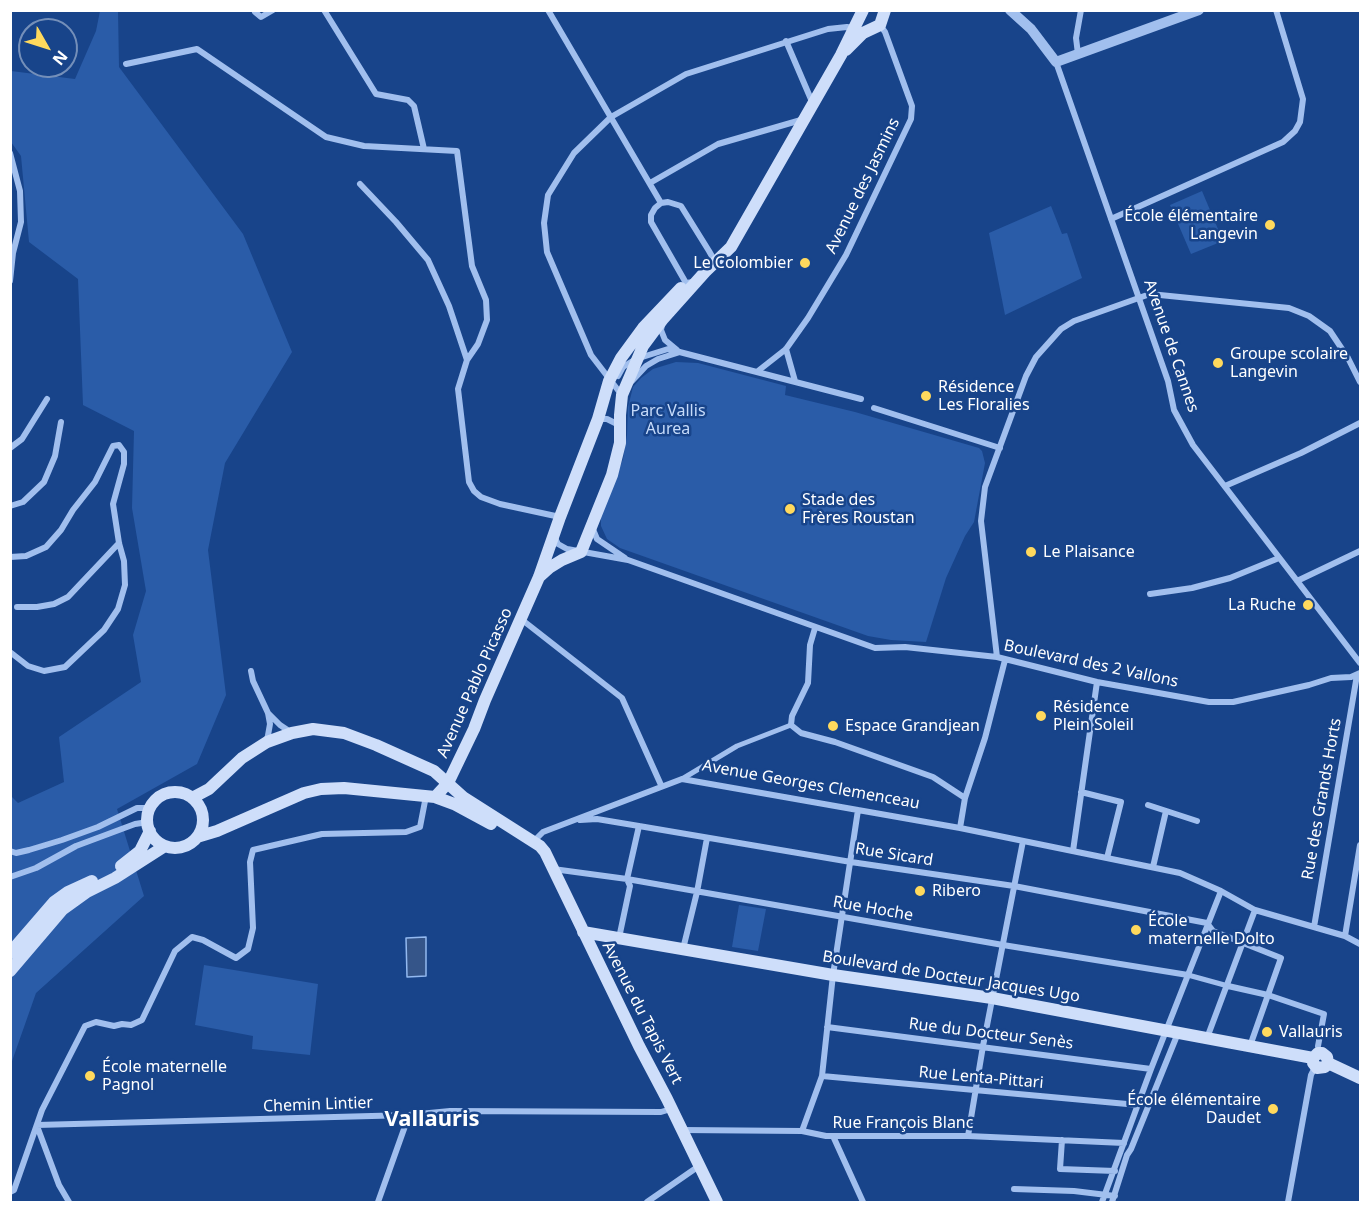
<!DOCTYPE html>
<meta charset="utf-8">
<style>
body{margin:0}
#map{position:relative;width:1371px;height:1213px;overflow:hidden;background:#18448a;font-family:"Noto Sans",sans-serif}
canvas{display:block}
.frame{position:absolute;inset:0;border:12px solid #fff;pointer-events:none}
.north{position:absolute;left:18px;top:18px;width:60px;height:60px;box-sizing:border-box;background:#18448a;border:2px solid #748fb9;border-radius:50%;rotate:129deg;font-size:16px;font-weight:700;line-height:24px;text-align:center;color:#fff}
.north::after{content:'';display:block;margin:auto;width:21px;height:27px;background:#ffd95d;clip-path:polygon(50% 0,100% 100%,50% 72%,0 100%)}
</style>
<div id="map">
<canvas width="1371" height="1213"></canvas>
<div class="frame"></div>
<div class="north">N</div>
</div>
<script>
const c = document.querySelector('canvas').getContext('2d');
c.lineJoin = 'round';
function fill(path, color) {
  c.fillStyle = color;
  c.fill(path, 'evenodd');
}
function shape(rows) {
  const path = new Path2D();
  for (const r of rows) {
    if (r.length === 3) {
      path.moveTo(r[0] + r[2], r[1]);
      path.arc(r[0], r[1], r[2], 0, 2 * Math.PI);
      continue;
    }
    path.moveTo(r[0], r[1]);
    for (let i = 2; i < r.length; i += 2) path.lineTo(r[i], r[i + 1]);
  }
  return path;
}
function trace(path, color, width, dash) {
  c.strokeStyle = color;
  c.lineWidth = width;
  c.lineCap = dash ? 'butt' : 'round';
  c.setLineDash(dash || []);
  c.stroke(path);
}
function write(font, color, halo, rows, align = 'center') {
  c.font = font + ' "Noto Sans",sans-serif';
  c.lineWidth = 5;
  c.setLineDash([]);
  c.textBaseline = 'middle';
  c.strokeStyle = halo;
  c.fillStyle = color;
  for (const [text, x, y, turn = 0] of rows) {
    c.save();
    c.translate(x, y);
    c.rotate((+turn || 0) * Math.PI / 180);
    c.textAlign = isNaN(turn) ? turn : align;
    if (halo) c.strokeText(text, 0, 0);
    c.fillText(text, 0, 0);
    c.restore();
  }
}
const green = shape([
 [100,11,118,11,119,67,243,234,292,352,225,463,208,550,226,695,197,764,117,809,144,896,36,993,11,1064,11,796,18,803,64,782,59,737,141,682,133,635,146,591,132,508,134,431,83,405,78,279,29,242,21,156,11,142,11,71,75,79,96,31],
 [1202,191,1223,241,1191,254,1170,205],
 [1051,206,1062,234,1067,233,1082,278,1005,315,989,233],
 [676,362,698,363,786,386,785,395,855,412,979,448,982,451,985,463,974,522,965,536,946,578,926,642,891,640,868,636,620,548,607,539,601,526,601,516,623,459,627,435,628,407,633,387,641,378,653,369],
 [739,905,766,909,758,951,732,947],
 [204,965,318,984,310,1055,252,1049,253,1036,195,1025]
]);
const water = shape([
 [426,937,426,976,407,977,406,938,426,937]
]);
const pedestrian = shape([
 [682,779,737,746,791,725],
 [1188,975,1228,986]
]);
const minor = shape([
 [324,10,376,94,408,100,414,106,424,149],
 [548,10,661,203],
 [255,12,261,17,273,10],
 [786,41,813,104],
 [1078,54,1076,38,1081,10],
 [1056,62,1168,381,1174,410,1193,445,1360,663],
 [126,64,197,49,326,137,364,146,457,151,472,266,486,300,487,320,478,344,467,360],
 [10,153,20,191,21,222,13,253,10,281],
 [650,183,718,144,801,120],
 [360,184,396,222,428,260,449,306,467,360,458,389,469,482,474,491,481,497,500,504,560,517],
 [1111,219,1283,142,1295,131,1300,122,1303,99,1276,10],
 [693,282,686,283,651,222,651,215,655,208,661,203,668,202,681,206,709,251,713,258,712,263],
 [662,325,661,330,665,340,677,350],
 [786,349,795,381],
 [758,371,786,349,808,318,846,255,911,119,912,106,885,32,880,25],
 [618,376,623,367,636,359,668,349,861,399],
 [632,381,646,366,658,359,680,352],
 [621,394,591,355,547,252,544,223,548,195,574,153,611,117,686,74,828,29,847,27,854,28],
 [874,408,1000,448],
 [598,419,607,419,619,425],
 [10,448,22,439,47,399],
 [1225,486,1301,453,1360,423],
 [10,506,23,502,44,482,55,456,61,422],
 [592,527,597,539,625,558],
 [555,538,558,544,567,549,628,560,875,648,905,647,997,657,1097,682,1209,702,1233,702,1309,685,1331,678,1351,677,1360,673],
 [10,557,26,556,46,547,61,530,73,510,95,482,113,446,119,445,124,452,124,464,113,504,119,543,124,561,125,585,118,609,104,630,65,667,44,671,28,666,10,652],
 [1297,581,1360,551],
 [1150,594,1192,588,1230,578,1279,558],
 [17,607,37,607,54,604,68,597,119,543],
 [521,619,622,698,661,785],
 [815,628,810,645,808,683,792,716,791,725,801,733,835,742,933,777,965,798],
 [997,657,981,521,985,487,1026,376,1036,357,1061,329,1074,321,1150,294,1289,308,1309,316,1330,331,1348,358,1360,382],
 [251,671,253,681,268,713,270,724,267,741],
 [268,713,280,725,292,733],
 [1081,792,1121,802,1107,858],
 [1148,805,1197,821],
 [580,820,597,819,639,826,851,862,1014,886,1207,923,1213,931,1281,958,1250,1046],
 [960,828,965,798,985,738,1005,660],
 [534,841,543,832,682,779,960,828,1180,873,1221,891,1255,910,1345,936,1360,944],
 [10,851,16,853,29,850,62,840,98,827,137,808,150,808],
 [1073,851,1097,682],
 [1153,867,1166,811],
 [553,869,627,879,1003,945,1188,975],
 [10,877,36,868,76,846,135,824,148,822],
 [1314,927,1357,675],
 [1345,936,1360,845],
 [619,938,630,886,627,879,639,826],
 [683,949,697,892,707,838],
 [1228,986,1268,995,1324,1014,1318,1046],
 [827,1027,1151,1069],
 [1207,1038,1255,910],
 [822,1076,1138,1105],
 [37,1125,409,1115,450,1111,661,1112,671,1109],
 [37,1126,59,1185,69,1202],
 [682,1130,802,1131,826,1136,968,1136,1124,1143],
 [802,1131,822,1076,833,975,858,810],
 [833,1136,863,1202],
 [968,1136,983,1046,1023,841],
 [1062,1140,1060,1169,1115,1171],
 [1014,1189,1074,1191,1115,1196],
 [10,1192,14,1190,42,1110,85,1026,96,1022,114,1026,122,1024,131,1025,142,1020,175,951,192,937,203,940,236,958,248,949,253,928,250,862,253,850,322,834,406,832,420,827,426,796],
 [378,1202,409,1115],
 [647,1202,699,1166],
 [1102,1202,1151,1069,1221,891],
 [1112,1202,1127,1155,1131,1149,1178,1033],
 [1288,1202,1311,1075,1315,1067]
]);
const tertiary = shape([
 [1010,10,1031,29,1056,62,1199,10]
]);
const secondary = shape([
 [846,50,863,33,880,25,885,10],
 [539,577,549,568,562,560,581,552,612,475,620,443,620,415,622,395,643,346,663,319,705,272,731,247,841,55,863,10],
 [175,820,28],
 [435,797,448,783,474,729,485,700,539,577,560,517,598,419,609,381,621,358,643,328,681,288],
 [192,798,209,789,242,758,267,742,292,733,313,729,344,733,376,745,434,771,463,797,540,846,545,852,639,1046,667,1099,717,1202],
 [197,837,217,831,304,793,321,789,344,788,435,797,454,804,491,824],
 [121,866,140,851,150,831],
 [583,932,833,975,992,998,1313,1058],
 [10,953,54,902,68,892,92,881],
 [10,971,62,910,87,892,115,878,165,846],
 [1313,1058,1313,1063,1317,1068,1325,1067,1328,1063],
 [1313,1058,1318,1053,1322,1053,1327,1057,1328,1063],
 [1328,1063,1360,1078]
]);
const markers = [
 [1270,225,6,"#ffd95d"],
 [805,263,6,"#ffd95d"],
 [1218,363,6,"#ffd95d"],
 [926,396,6,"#ffd95d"],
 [790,509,6,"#ffd95d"],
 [1031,552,6,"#ffd95d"],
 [1308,605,6,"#ffd95d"],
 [1041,716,6,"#ffd95d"],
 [833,726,6,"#ffd95d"],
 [920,891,6,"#ffd95d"],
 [1136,930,6,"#ffd95d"],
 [1267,1032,6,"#ffd95d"],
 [90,1076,6,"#ffd95d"],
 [1273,1109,6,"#ffd95d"]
];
const streetNames = [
 ["Avenue des Jasmins",863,186,-64],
 ["Avenue de Cannes",1171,346,71],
 ["Boulevard des 2 Vallons",1091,664,12],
 ["Avenue Pablo Picasso",475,683,-66],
 ["Avenue Georges Clemenceau",811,785,10],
 ["Rue des Grands Horts",1322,799,-80],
 ["Rue Sicard",894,855,9],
 ["Rue Hoche",873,909,10],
 ["Boulevard de Docteur Jacques Ugo",951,977,9],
 ["Avenue du Tapis Vert",642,1013,63],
 ["Rue du Docteur Senès",991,1034,7],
 ["Rue Lenta-Pittari",981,1078,5],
 ["Chemin Lintier",318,1105,-2],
 ["Rue François Blanc",903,1123]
];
const poiNames = [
 ["École élémentaire",1258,216,"right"],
 ["Langevin",1258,234,"right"],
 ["Le Colombier",793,263,"right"],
 ["Groupe scolaire",1230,354],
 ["Langevin",1230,372],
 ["Résidence",938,387],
 ["Les Floralies",938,405],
 ["Stade des",802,500],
 ["Frères Roustan",802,518],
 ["Le Plaisance",1043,552],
 ["La Ruche",1296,605,"right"],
 ["Résidence",1053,707],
 ["Plein Soleil",1053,725],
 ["Espace Grandjean",845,726],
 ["Ribero",932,891],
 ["École",1148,921],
 ["maternelle Dolto",1148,939],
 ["Vallauris",1279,1032],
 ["École maternelle",102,1067],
 ["Pagnol",102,1085],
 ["École élémentaire",1261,1100,"right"],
 ["Daudet",1261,1118,"right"]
];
const parkNames = [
 ["Parc Vallis",668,411],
 ["Aurea",668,429]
];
const districtNames = [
 ["Vallauris",432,1120]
];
fill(green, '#2a5ca8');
fill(water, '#355589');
trace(water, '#93b9f0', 1.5);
trace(pedestrian, '#a1bfee', 5);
trace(minor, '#a1bfee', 6);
trace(tertiary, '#a1bfee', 10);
trace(secondary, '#cedefa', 12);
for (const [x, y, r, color] of markers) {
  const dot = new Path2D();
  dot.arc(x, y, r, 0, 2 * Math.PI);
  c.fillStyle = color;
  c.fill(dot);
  trace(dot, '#18448a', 2);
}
write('16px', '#fff', '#18448a', streetNames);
write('16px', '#fff', '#18448a', poiNames, 'left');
write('16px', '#c6dbfa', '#18448a', parkNames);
write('bold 22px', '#fff', '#18448a', districtNames);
</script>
